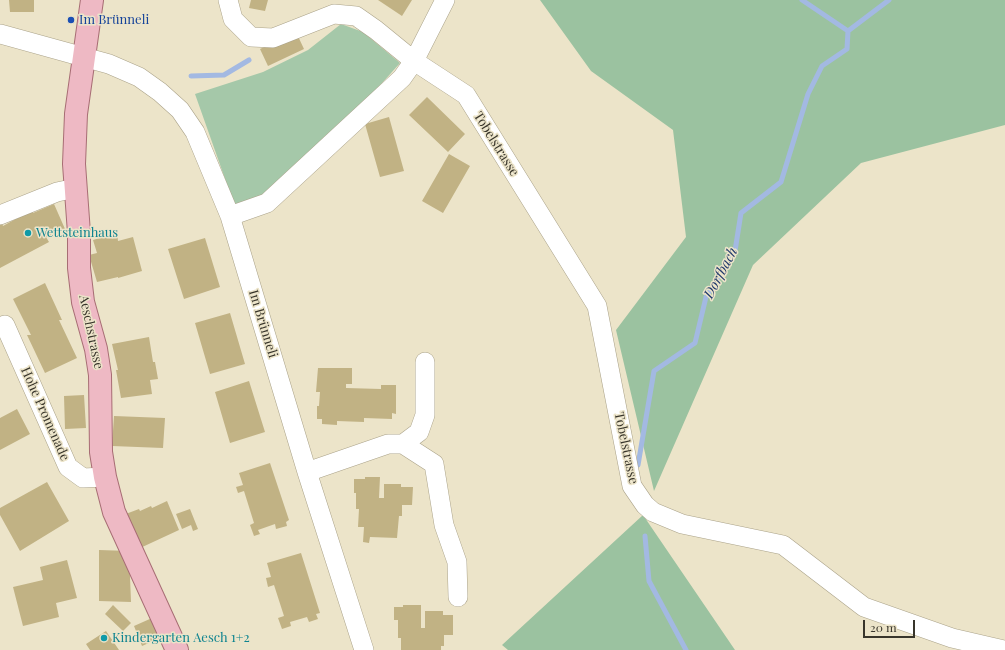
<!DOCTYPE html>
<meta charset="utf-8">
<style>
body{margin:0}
#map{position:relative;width:1005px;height:650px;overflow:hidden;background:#ece4c9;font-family:"Playfair Display",serif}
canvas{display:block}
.scale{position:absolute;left:863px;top:620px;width:52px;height:18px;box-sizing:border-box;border:2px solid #38352b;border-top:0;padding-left:5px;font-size:12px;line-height:14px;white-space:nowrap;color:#38352b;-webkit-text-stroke:3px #ece4c9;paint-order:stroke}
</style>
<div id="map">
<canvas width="1005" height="650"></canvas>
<div class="scale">20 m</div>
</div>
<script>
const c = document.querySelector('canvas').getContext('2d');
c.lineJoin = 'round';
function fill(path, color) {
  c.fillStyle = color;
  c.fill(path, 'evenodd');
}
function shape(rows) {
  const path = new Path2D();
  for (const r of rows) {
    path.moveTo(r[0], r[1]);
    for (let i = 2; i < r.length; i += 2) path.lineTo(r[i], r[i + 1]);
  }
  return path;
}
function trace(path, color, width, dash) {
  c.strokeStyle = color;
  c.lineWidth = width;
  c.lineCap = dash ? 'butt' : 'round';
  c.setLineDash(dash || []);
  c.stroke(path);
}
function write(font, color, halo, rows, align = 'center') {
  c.font = font + ' "Playfair Display",serif';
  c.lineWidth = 3;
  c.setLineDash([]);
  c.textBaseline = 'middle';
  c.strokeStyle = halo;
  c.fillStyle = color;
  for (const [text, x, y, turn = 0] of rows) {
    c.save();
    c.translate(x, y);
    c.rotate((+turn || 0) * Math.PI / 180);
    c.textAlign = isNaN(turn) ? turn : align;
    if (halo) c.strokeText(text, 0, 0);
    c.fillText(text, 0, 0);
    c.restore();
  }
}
const green = shape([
 [341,24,363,32,400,63,341,129,270,198,235,207,195,94,263,72,308,50]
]);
const forest = shape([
 [540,0,1005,0,1005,125,861,163,753,265,654,491,616,330,686,237,673,130,591,71],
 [643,515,735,650,508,650,502,645]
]);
const stream = shape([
 [802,0,848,31],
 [191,76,224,75,249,60],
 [638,465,654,371,695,343,706,297,735,251,741,213,781,182,808,94,822,66,847,49,848,31,889,0],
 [645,536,649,581,686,650]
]);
const building = shape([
 [9,0,34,0,34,12,10,12],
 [251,0,268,0,265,11,249,8],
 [378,0,412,0,402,16],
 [296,32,304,49,268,66,260,49],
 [427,97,465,134,448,152,409,115],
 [389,117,404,171,380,177,365,124],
 [449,154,470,166,443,213,422,201],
 [54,204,65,229,46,237,49,242,0,268,0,224,2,223,3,226,32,210,33,213],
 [117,233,118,241,133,237,142,271,118,278,118,277,97,282,89,255,97,253,93,240],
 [205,238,220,287,184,299,168,249],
 [45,283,62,320,59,320,77,358,45,373,27,335,31,335,13,299],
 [230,313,245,364,210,374,195,323],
 [149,337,153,362,155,362,158,379,150,380,152,394,121,398,116,370,118,370,112,344],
 [318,368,352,368,352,384,346,384,346,388,381,389,381,385,396,385,396,414,392,413,392,419,364,418,364,422,337,421,337,425,322,424,322,419,317,419,317,406,319,406,320,392,316,392],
 [249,381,265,432,230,443,215,392],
 [84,395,86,428,65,429,64,396],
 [17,409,30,434,0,450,0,418],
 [114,416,165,418,163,448,112,446],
 [270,463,289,520,286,522,287,526,276,529,275,524,258,530,260,534,254,536,250,525,254,523,244,491,238,493,236,487,243,485,239,473],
 [365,477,380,477,379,498,384,498,384,484,401,484,401,487,413,487,412,505,402,505,402,516,399,516,397,538,370,537,369,543,363,542,364,527,358,527,359,509,356,509,356,493,354,493,354,479,365,479],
 [47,482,69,521,20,551,0,515,0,508],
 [167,501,179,530,138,549,123,515,139,509,140,511,151,506,152,508],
 [190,509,198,529,193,531,191,525,182,529,176,514],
 [99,550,129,551,131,602,99,601],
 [301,553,320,613,316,614,318,619,309,622,307,617,290,622,291,626,282,629,278,618,284,616,274,585,268,587,266,578,271,577,267,563],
 [67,560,77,598,56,603,59,617,23,626,13,587,43,580,40,567],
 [113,605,131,623,123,631,105,614],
 [403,605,421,605,421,628,425,628,425,611,443,611,443,615,453,615,453,635,444,635,444,646,441,646,441,650,401,650,401,638,398,638,398,620,394,620,394,607,403,607],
 [152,618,160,638,142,646,134,626],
 [106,631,119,650,90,650,86,644]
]);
const minor = shape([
 [228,0,233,19,251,37,273,38,334,14,356,16,376,30,414,61,466,95,597,306,632,486,645,505,653,512,682,524,783,545,864,607,952,638,1004,650],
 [0,34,109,64,139,77,160,92,180,110,195,132,230,216,307,472,364,650],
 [0,215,57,192,76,188],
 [230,216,267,203,402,78,414,61,445,0],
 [5,325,68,467,83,478,105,477],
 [403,444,419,432,425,415,425,362],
 [307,472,388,444,403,444,434,464,444,525,457,562,458,597]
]);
const major = shape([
 [92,0,76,114,74,164,79,233,79,268,83,302,96,349,100,375,101,452,105,477,114,512,177,650]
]);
const markers = [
 [71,20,4,"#1a4fb4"],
 [28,233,4,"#0f9aa8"],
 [104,638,4,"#0f9aa8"]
];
const transitNames = [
 ["Im Brünneli",79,20]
];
const streetNames = [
 ["Tobelstrasse",496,144,58],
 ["Im Brünneli",263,324,73],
 ["Aeschstrasse",91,332,78],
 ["Hohe Promenade",45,414,66],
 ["Tobelstrasse",626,448,78]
];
const cultureNames = [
 ["Wettsteinhaus",36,233],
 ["Kindergarten Aesch 1+2",112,638]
];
const waterNames = [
 ["Dorfbach",721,273,-62]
];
fill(green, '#a5c8a9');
fill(forest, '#9bc2a0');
trace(stream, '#a3b9e2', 5);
fill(building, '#c1b284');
trace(minor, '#aaa289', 20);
trace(major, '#a76d74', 24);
trace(minor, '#fff', 19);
trace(major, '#eeb9c4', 22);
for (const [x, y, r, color] of markers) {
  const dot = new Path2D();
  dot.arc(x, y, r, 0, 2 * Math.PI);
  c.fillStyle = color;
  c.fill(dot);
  trace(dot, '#ece4c9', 1.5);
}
write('13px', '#164399', '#ece4c9', transitNames, 'left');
write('13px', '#38352b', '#ece4c9', streetNames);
write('13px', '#0d838f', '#ece4c9', cultureNames, 'left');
write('italic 14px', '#1e386b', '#ece4c9', waterNames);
</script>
